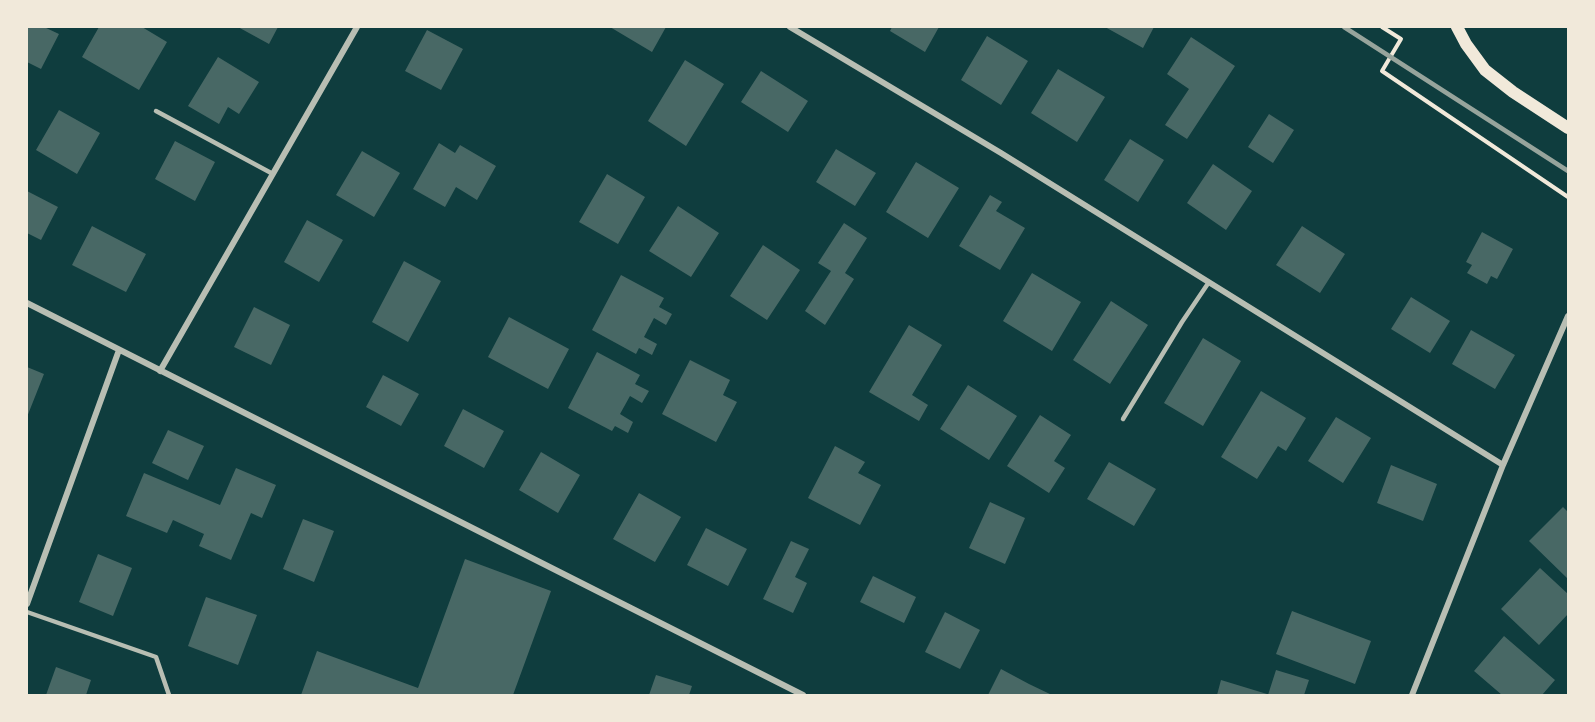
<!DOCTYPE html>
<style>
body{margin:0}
#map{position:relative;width:1595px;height:722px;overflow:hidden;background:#0f3d3e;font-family:Figtree,sans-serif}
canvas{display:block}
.frame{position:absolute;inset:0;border:28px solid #f1e9da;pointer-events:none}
</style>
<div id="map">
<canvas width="1595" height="722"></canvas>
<div class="frame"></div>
</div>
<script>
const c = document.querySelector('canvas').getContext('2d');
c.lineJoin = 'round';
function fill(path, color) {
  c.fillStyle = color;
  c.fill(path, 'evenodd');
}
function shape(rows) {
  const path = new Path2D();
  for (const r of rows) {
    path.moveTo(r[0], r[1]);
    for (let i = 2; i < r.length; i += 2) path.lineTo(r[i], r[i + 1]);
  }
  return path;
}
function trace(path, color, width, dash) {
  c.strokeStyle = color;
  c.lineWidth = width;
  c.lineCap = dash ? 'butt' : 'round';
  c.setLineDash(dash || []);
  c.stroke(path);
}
const building = shape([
 [27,27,44,27,59,34,41,69,27,62],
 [99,27,142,27,167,42,139,90,82,57],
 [238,27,278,27,269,44],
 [610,27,666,27,652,52],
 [892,27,939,27,925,52,890,31],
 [1105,27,1154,27,1143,48],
 [427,30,463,49,441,90,405,71],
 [987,36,1028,61,1001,105,961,80],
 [1191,37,1235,66,1187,139,1165,125,1189,89,1167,74],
 [218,57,259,82,239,114,228,107,219,124,188,106],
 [685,60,724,84,686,146,648,121],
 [1058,69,1105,97,1077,142,1031,113],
 [761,71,808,101,788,132,741,102],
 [59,110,100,133,77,174,36,150],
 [1269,114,1294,130,1273,163,1248,147],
 [1130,139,1164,160,1138,202,1104,180],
 [175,141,215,162,195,201,155,179],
 [439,143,455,153,460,145,496,166,477,200,456,187,445,207,413,189],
 [836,149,876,173,855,206,816,182],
 [362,151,400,173,374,217,336,195],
 [916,162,959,188,928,238,886,212],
 [1213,164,1252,191,1226,230,1187,203],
 [607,174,645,197,618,244,579,222],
 [27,191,58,207,41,240,27,233],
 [990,195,1002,202,996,211,1025,228,1000,270,959,246],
 [678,206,719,233,691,277,649,251],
 [307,220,343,240,319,282,284,262],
 [844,223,867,238,845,273,854,279,825,325,805,311,831,271,818,263],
 [92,226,146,254,126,292,72,265],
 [1302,226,1345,254,1320,293,1276,265],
 [1482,232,1513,249,1497,279,1491,276,1487,284,1467,273,1472,265,1466,262],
 [763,245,800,270,767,320,730,296],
 [404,261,441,281,408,342,372,322],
 [1032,273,1081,302,1052,351,1003,321],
 [621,275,664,298,659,307,672,314,666,325,654,318,644,337,657,344,652,355,639,348,636,354,592,330],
 [1411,297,1450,321,1430,353,1391,329],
 [1111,301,1148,325,1110,384,1073,360],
 [254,307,290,325,271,365,234,347],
 [509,317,569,349,548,389,488,357],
 [909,325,942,345,912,395,928,405,919,421,869,392],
 [1471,330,1515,355,1495,389,1452,364],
 [1203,338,1241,361,1203,426,1164,403],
 [597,352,640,375,635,384,649,391,642,403,630,396,620,414,633,422,628,433,615,426,612,431,568,408],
 [690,360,730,380,723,395,737,402,716,442,662,414],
 [27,367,44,374,27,417],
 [383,375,419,394,401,426,366,407],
 [968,385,1017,416,989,460,940,429],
 [1261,391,1306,418,1286,451,1278,446,1257,479,1221,457],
 [463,409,504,431,484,468,444,446],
 [1040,415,1071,435,1054,461,1065,468,1049,493,1007,466],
 [1336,417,1371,438,1343,483,1308,461],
 [168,430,204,446,188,480,152,463],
 [835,446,865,462,858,473,881,485,860,525,808,498],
 [541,452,580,475,558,513,519,490],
 [1109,462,1156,489,1134,526,1087,499],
 [1391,465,1437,484,1423,521,1377,503],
 [236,468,276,485,262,518,251,513,231,560,199,546,204,534,173,520,167,533,126,516,144,473,220,505],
 [639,493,681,517,655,562,613,539],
 [990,502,1025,518,1005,564,969,548],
 [1563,507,1568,512,1568,579,1529,541],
 [303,519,334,531,314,582,283,569],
 [706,528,747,549,728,586,687,565],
 [791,541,809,549,795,577,807,583,793,613,763,599],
 [98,554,132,568,113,616,79,602],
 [465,559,551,591,513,695,301,695,317,651,418,688],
 [1540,568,1568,594,1568,614,1539,645,1501,609],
 [873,576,916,597,904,623,860,602],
 [206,597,257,615,238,665,188,646],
 [1292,611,1371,641,1355,684,1276,654],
 [945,612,980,630,960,669,925,652],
 [1504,636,1555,680,1542,695,1502,695,1474,671],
 [56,667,91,680,86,695,46,695],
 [1001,669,1029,684,1052,695,988,695],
 [1276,670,1309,680,1304,695,1268,695],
 [656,675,692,686,689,695,649,695],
 [1221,680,1267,694,1267,695,1217,695]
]);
const path = shape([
 [1382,27,1401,39,1382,71,1568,197]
]);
const service = shape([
 [156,111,273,174],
 [1123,419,1182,322,1209,282],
 [27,612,156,657,169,695]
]);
const minor = shape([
 [790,27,1001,153,1503,465],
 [27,303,803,695],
 [160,371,357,27],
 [27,604,119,350],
 [1412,695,1503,465,1568,316]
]);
const secondary = shape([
 [1457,27,1466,44,1485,70,1513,92,1568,128]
]);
const rail = shape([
 [1344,27,1568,171]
]);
fill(building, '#486865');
trace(path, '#f1e9da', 4);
trace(service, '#b8beb3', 4.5);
trace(minor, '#b8beb3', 6);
trace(secondary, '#f1e9da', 12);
trace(rail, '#97a49c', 4.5);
</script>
